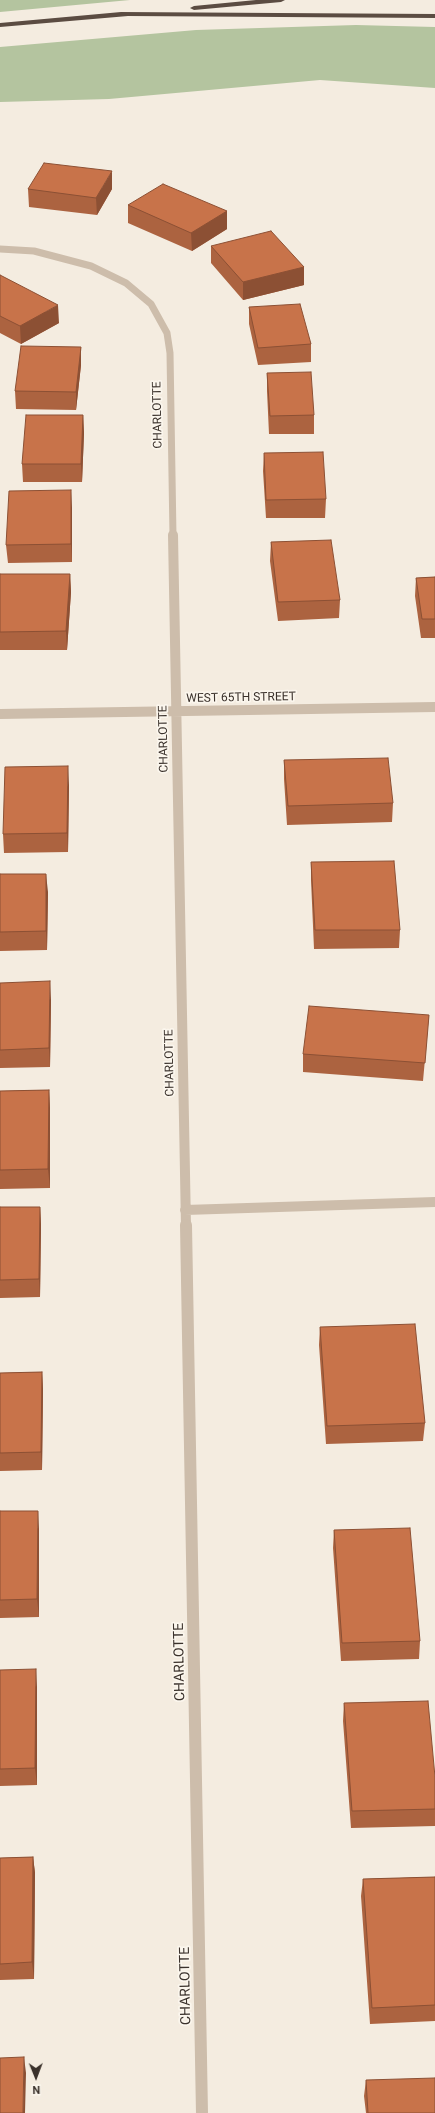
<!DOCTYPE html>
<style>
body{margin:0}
#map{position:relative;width:435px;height:2113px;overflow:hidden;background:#f4ece0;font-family:Roboto,sans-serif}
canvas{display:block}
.north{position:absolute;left:16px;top:2057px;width:40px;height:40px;-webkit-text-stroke:3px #fbf6ed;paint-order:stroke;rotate:179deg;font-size:11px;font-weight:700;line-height:16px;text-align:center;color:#3a312b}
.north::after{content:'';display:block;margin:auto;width:14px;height:18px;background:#3a312b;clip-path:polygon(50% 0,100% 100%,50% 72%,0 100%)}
</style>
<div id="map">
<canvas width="435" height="2113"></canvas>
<div class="north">N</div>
</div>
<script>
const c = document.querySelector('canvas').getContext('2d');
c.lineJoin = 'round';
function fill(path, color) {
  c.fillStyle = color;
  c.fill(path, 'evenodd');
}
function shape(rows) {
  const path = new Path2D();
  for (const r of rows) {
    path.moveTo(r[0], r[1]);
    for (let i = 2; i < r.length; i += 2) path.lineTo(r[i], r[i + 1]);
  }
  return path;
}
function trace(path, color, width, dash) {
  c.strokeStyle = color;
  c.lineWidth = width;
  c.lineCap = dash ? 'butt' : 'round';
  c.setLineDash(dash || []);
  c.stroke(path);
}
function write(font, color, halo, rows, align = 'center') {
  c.font = font + ' Roboto,sans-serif';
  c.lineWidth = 3.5;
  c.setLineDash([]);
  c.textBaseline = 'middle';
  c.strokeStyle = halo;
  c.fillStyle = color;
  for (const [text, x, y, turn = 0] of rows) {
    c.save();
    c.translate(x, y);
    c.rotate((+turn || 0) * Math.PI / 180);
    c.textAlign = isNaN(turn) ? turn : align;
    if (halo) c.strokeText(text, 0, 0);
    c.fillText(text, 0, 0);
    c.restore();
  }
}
const green = shape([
 [0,0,130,0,0,12],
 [356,25,435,27,435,88,320,80,109,99,0,102,0,47,196,30]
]);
const streetFar2 = shape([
 [0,249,34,251,91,266,126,283,151,304,167,333,170,353,173,536]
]);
const streetFar1 = shape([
 [173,535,186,1226],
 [0,714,435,707],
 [185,1210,435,1202]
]);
const street = shape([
 [186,1225,202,2113]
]);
const highway = shape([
 [256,0,285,0,281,2,194,10,190,8,194,6,256,0],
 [121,12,435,14,435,18,128,16,0,27,0,23,121,12]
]);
const wall = shape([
 [28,189,112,189,97,215,29,207],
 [128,205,227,211,227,229,192,251,128,223],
 [211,246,304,267,304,285,243,300,211,263],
 [0,275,59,323,21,344,0,333],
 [249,307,311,344,311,362,258,365,249,324],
 [81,347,81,365,76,410,16,409,15,391],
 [267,373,314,415,314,434,269,434,267,391],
 [83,415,84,433,82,482,23,482,22,464],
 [264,453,326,499,325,518,266,518,263,471],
 [72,508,72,562,8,563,6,545],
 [271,542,340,600,339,618,278,621,270,561],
 [0,574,70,574,71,592,67,650,0,650],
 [435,577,435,638,421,638,415,596,416,578],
 [284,760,393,803,392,822,287,825,284,779],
 [69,785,68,852,4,853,3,834],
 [311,862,400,930,399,948,314,949,311,880],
 [0,874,48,892,47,950,0,951],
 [0,983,51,1000,50,1067,0,1068],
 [429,1015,423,1081,303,1072,303,1054],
 [49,1090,50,1109,50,1188,0,1189,0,1091],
 [0,1207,40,1207,41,1225,40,1297,0,1298],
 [320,1327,425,1423,423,1441,326,1444,319,1345],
 [42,1372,43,1390,42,1470,0,1471,0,1373],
 [0,1511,39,1529,39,1617,0,1618],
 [334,1530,420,1641,419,1659,341,1661,333,1548],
 [0,1670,37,1687,37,1785,0,1786],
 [344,1703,435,1777,435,1826,351,1828,343,1721],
 [33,1857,35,1873,34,1979,0,1980,0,1858],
 [435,1877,435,2021,370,2024,361,1896,363,1879],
 [366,2080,435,2113,366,2113,364,2096]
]);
const shadedWall = shape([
 [112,171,112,189,97,215,96,198],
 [227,211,227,229,192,251,191,233],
 [304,267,304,285,243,300,243,282],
 [58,305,59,323,21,344,20,326],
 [81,347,81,365,76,410,76,392],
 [83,415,84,433,82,482,81,464],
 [71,490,72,508,72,562,71,544],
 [70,574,71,592,67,650,66,631],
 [68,766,69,785,68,852,67,833],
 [46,874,48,892,47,950,46,931],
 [50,981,51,1000,50,1067,49,1048],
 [49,1090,50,1109,50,1188,48,1169],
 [40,1207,41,1225,40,1297,39,1279],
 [42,1372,43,1390,42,1470,41,1452],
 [38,1511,39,1529,39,1617,37,1599],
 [36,1669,37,1687,37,1785,35,1768],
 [33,1857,35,1873,34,1979,32,1962],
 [24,2057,26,2073,25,2113,23,2113]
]);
const building = shape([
 [44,163,112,171,96,198,28,189,44,163],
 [163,184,227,211,191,233,128,205,163,184],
 [271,231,304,267,243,282,211,246,271,231],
 [0,275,58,305,20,326,0,316,0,275],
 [300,304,311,344,258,348,249,307,300,304],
 [21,346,81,347,76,392,15,391,21,346],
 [311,372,314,415,270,416,267,373,311,372],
 [26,415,83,415,81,464,22,464,26,415],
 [323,452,326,499,266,500,264,453,323,452],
 [71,490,71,544,6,545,9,491,71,490],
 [331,540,340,600,278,602,271,542,331,540],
 [0,574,70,574,66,631,0,632,0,574],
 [435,577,435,619,422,619,416,578,435,577],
 [388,758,393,803,288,806,284,760,388,758],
 [68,766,67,833,3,834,5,767,68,766],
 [394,861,400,930,315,930,311,862,394,861],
 [0,874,46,874,46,931,0,932,0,874],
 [50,981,49,1048,0,1050,0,983,50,981],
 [309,1006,429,1015,425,1063,303,1054,309,1006],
 [49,1090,48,1169,0,1170,0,1091,49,1090],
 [0,1207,40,1207,39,1279,0,1280,0,1207],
 [415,1324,425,1423,327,1426,320,1327,415,1324],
 [42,1372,41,1452,0,1453,0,1373,42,1372],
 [0,1511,38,1511,37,1599,0,1600,0,1511],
 [410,1528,420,1641,342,1643,334,1530,410,1528],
 [36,1669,35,1768,0,1769,0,1670,36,1669],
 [428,1701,435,1777,435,1809,352,1811,344,1703,428,1701],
 [33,1857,32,1962,0,1964,0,1858,33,1857],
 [435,1877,435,2005,372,2008,363,1879,435,1877],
 [24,2057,23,2113,0,2113,0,2058,24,2057],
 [435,2078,435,2113,368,2113,366,2080,435,2078]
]);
const streetNames = [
 ["CHARLOTTE",158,415,-91],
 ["WEST 65TH STREET",241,698,-1],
 ["CHARLOTTE",164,739,-91],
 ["CHARLOTTE",170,1063,-91]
];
const nearStreetnames = [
 ["CHARLOTTE",180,1662,-91],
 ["CHARLOTTE",186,1986,-91]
];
fill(green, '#b4c49f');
trace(streetFar2, '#cdbdab', 7);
trace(streetFar1, '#cdbdab', 10);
trace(street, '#cdbdab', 12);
fill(highway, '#5b4c42');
fill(wall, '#ac6340');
fill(shadedWall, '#8c5034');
fill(building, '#c8734a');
trace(building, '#8c5034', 1);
write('12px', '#3a312b', '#fbf6ed', streetNames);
write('14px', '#3a312b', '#fbf6ed', nearStreetnames);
</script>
